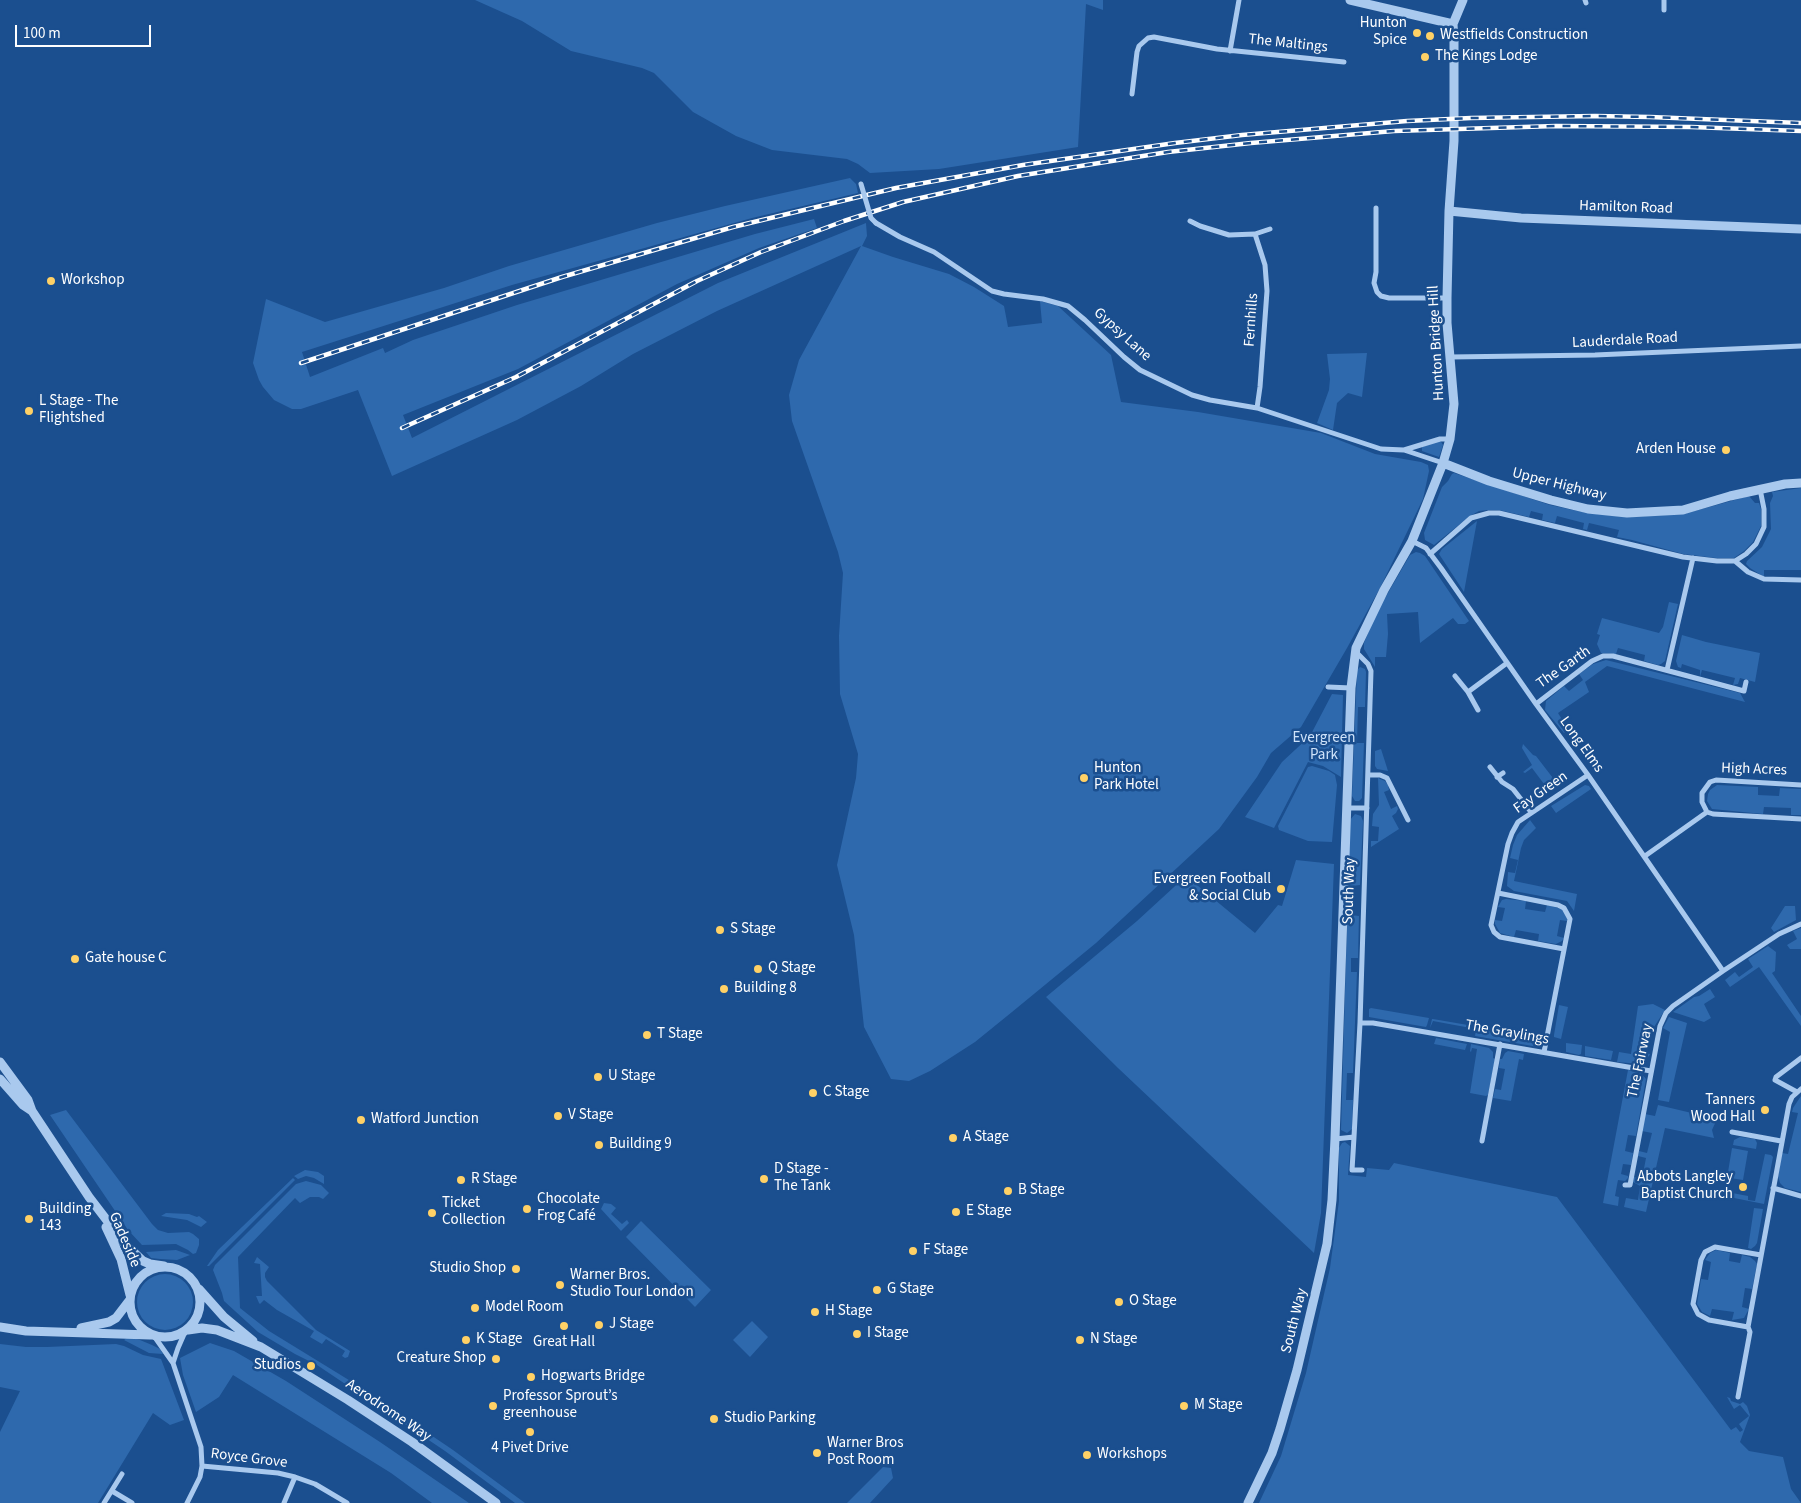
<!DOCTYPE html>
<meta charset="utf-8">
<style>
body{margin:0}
#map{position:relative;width:1801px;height:1503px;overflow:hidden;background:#1b4f8f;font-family:"Source Sans 3",sans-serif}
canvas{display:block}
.scale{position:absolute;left:15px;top:25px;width:136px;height:22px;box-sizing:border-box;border:2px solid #fff;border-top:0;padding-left:6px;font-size:15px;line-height:18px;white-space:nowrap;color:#fff;-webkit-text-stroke:4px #1b4f8f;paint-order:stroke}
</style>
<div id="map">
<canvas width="1801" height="1503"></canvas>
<div class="scale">100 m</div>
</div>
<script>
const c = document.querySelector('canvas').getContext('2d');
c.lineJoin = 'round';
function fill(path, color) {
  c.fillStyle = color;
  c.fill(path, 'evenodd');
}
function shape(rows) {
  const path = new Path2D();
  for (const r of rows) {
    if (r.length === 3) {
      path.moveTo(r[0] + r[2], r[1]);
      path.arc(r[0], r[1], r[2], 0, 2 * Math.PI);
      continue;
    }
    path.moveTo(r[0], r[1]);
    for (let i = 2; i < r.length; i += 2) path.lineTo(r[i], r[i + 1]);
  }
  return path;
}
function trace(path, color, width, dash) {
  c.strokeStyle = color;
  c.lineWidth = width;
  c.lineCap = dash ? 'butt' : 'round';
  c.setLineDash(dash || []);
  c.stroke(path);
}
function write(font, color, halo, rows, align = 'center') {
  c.font = font + ' "Source Sans 3",sans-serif';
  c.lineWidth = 5;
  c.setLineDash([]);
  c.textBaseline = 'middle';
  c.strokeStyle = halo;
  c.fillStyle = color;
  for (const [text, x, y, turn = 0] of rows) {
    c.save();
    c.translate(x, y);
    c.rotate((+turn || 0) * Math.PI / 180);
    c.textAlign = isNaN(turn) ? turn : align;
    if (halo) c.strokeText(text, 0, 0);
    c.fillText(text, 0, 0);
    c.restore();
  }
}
const green = shape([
 [475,0,1103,0,1103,10,1086,4,1078,147,939,169,870,173,858,164,847,159,772,150,736,136,693,112,654,73,642,68,571,51,522,21],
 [850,178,856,184,858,193,752,218,512,285,302,352,310,377,383,348,385,353,413,340,517,305,755,234,814,219,817,228,759,248,677,284,518,369,403,415,412,438,718,283,866,223,867,236,862,246,893,257,949,274,974,287,1004,306,1008,327,1042,323,1040,301,1058,306,1111,355,1121,402,1198,412,1321,433,1375,454,1421,462,1428,465,1429,471,1423,499,1380,588,1347,648,1301,727,1271,753,1257,777,1219,829,1096,943,1012,1012,975,1042,930,1071,909,1081,891,1079,864,1027,854,935,837,865,856,778,858,754,840,694,839,636,843,573,838,552,792,421,789,395,799,360,861,246,717,311,633,354,581,386,517,420,392,476,358,390,301,409,292,409,274,400,263,387,259,380,253,363,266,299,325,322,444,288,509,266,657,223,725,206],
 [1367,353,1362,397,1348,393,1337,403,1333,430,1317,423,1329,390,1330,379,1327,354],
 [1440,440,1443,445,1439,457,1422,451,1422,447],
 [1454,473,1550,505,1587,513,1627,517,1684,514,1749,496,1755,503,1759,503,1761,509,1761,526,1753,542,1744,551,1734,558,1716,558,1683,554,1632,540,1617,537,1619,530,1589,523,1587,530,1583,529,1584,523,1557,516,1555,523,1542,520,1543,514,1531,511,1529,517,1499,510,1488,510,1479,511,1470,516,1434,545,1425,540,1424,533,1442,487,1448,481,1452,474],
 [1801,488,1801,570,1764,570,1764,577,1750,568,1746,564,1747,561,1762,547,1771,529,1770,503,1773,496,1772,492],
 [1477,521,1464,592,1439,554,1442,549],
 [1416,552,1420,553,1425,556,1469,621,1465,624,1458,624,1453,618,1420,643,1418,612,1387,614,1388,634,1386,657,1375,657,1375,667,1364,649,1364,643,1381,601,1385,598,1410,555],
 [1669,602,1678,604,1665,661,1661,664,1658,665,1644,661,1645,655,1618,648,1616,654,1601,653,1597,644,1600,635,1597,634,1602,618,1659,633,1663,627],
 [1682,635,1706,642,1760,653,1755,682,1740,678,1738,684,1733,685,1735,678,1702,670,1700,677,1700,670,1682,664,1681,668,1678,667,1676,661],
 [1606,660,1740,693,1745,702,1607,666,1585,682,1589,692,1558,713,1568,729,1564,733,1545,710,1546,701,1564,686,1569,691,1583,680,1579,674,1593,664],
 [1360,667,1365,669,1366,672,1365,707,1358,707,1357,743,1364,743,1362,798,1359,801,1355,801,1352,796,1357,670],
 [1332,694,1343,695,1341,777,1323,766,1308,762,1274,828,1245,817,1282,762,1310,736],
 [1523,744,1533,755,1536,756,1556,782,1547,788,1532,768,1525,773,1523,772,1532,765,1522,748],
 [1381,749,1388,771,1377,769,1375,766,1375,751],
 [1312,766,1329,771,1335,775,1337,785,1332,842,1308,841,1279,830,1278,826,1308,767],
 [1378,778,1385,781,1388,785,1389,790,1384,792,1391,809,1397,806,1398,809,1396,813,1392,816,1399,829,1371,847,1371,841,1378,841,1379,827,1372,826,1373,814,1379,805],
 [1585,785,1589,786,1591,789,1556,813,1551,806],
 [1717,785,1758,787,1758,795,1779,796,1780,788,1801,789,1801,815,1791,815,1791,808,1764,807,1763,814,1712,809,1707,801,1708,794,1710,790],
 [1355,814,1361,816,1363,821,1360,885,1352,886,1351,915,1359,916,1358,958,1351,958,1351,972,1357,972,1353,1073,1347,1073,1346,1100,1353,1100,1352,1129,1347,1133,1341,1130,1350,820],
 [1530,820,1536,828,1524,840,1521,848,1514,881,1577,894,1574,911,1567,901,1514,891,1507,886,1508,872,1515,873,1518,860,1510,858,1513,845,1517,835],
 [1296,860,1334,864,1321,1213,1314,1253,1118,1068,1046,997,1137,921,1186,876,1255,933,1278,905,1282,906],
 [1506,899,1526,901,1525,909,1545,912,1547,905,1562,909,1567,918,1567,921,1560,920,1557,936,1564,938,1562,941,1556,944,1538,941,1539,934,1516,930,1514,937,1500,933,1495,924,1495,920,1502,921,1505,908,1498,907,1502,900],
 [1785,906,1795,906,1796,920,1774,932,1771,928],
 [1801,928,1801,949,1790,949,1787,945,1797,939,1793,931],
 [1768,946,1776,952,1775,971,1772,973,1801,1016,1801,1026,1759,967,1730,987,1725,980,1735,972,1739,977,1753,967,1748,959],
 [1710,989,1715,997,1704,1004,1711,1018,1704,1022,1673,1012,1694,997,1699,996],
 [1653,1004,1665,1010,1654,1027,1647,1026,1643,1052,1650,1054,1649,1056,1640,1064,1617,1062,1619,1052,1631,1054,1638,1006],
 [1559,1005,1568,1007,1561,1039,1554,1037,1554,1035],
 [1371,1008,1429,1018,1427,1025,1426,1027,1369,1017,1369,1009],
 [1669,1017,1687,1023,1669,1102,1658,1100,1670,1032,1663,1028],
 [1432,1019,1433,1019,1543,1038,1542,1043,1538,1047,1475,1036,1476,1029,1433,1021,1430,1028],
 [1436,1038,1467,1044,1465,1050,1434,1044],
 [1566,1043,1582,1045,1581,1054,1579,1055,1566,1052],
 [1471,1044,1489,1048,1493,1052,1493,1058,1495,1059,1488,1095,1486,1096,1470,1093,1477,1049,1472,1048,1471,1052,1470,1051],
 [1585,1046,1613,1051,1611,1060,1585,1056],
 [1508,1051,1524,1054,1523,1060,1519,1059,1511,1101,1493,1098,1495,1089,1501,1090,1505,1069,1499,1068,1500,1059,1502,1059,1505,1053],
 [1628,1070,1640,1072,1646,1079,1636,1136,1628,1135,1625,1151,1633,1153,1631,1165,1623,1164,1621,1174,1628,1176,1628,1178,1625,1181,1618,1180,1617,1185,1615,1196,1619,1197,1618,1206,1603,1203],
 [1801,1096,1801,1192,1785,1188,1780,1183,1778,1176,1782,1153,1788,1154,1798,1113,1792,1112,1793,1108],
 [1658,1105,1717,1119,1712,1130,1714,1138,1665,1128,1646,1212,1624,1207,1626,1198,1638,1200,1640,1186,1633,1182,1634,1177,1642,1179,1646,1158,1638,1156,1639,1151,1647,1153,1652,1133,1642,1131,1645,1114,1655,1116],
 [66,1110,152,1224,158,1230,168,1233,189,1232,193,1234,199,1239,199,1245,196,1253,193,1254,188,1250,176,1244,142,1245,128,1230,50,1115],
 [1740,1137,1755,1139,1757,1143,1756,1149,1733,1145,1734,1140],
 [1345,1142,1350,1146,1348,1175,1366,1177,1367,1168,1389,1170,1394,1163,1557,1197,1731,1430,1736,1427,1740,1432,1743,1430,1739,1424,1749,1416,1740,1405,1734,1409,1727,1397,1730,1398,1731,1401,1740,1404,1743,1402,1747,1406,1750,1415,1740,1442,1749,1451,1783,1457,1791,1489,1801,1503,1259,1503,1281,1456,1306,1373,1330,1268,1339,1201,1339,1148,1342,1143],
 [1732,1148,1748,1151,1743,1180,1730,1178,1727,1192,1748,1196,1748,1200,1755,1201,1765,1154,1771,1155,1773,1157,1764,1204,1724,1196],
 [305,1170,318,1172,324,1176,324,1184,314,1178,306,1176,298,1179,294,1176],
 [293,1178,295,1180,209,1266,207,1266,218,1250],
 [306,1181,321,1185,329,1193,323,1199,319,1197,310,1197,300,1203,295,1198,238,1257,240,1308,269,1331,357,1385,453,1450,525,1503,515,1503,445,1451,317,1365,295,1354,258,1332,224,1301,222,1293,213,1270,215,1265,296,1184],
 [604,1203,611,1204,616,1208,611,1214,622,1224,627,1220,629,1223,621,1231,601,1209],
 [1754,1208,1763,1209,1757,1243,1755,1246,1751,1249,1748,1248],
 [166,1213,189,1214,197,1217,199,1216,207,1222,201,1227,187,1220,161,1216],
 [641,1221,711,1290,695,1307,626,1237],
 [176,1250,190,1255,177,1260,160,1259,151,1258,146,1252],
 [1716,1250,1730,1253,1729,1261,1740,1263,1742,1255,1750,1257,1755,1261,1757,1264,1752,1289,1745,1288,1742,1307,1749,1309,1744,1318,1732,1320,1734,1312,1712,1309,1710,1316,1702,1312,1697,1304,1701,1279,1708,1280,1711,1262,1705,1260,1710,1253],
 [257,1257,269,1267,265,1273,265,1277,267,1281,316,1330,350,1351,348,1357,345,1358,342,1356,345,1351,326,1339,322,1344,310,1337,314,1331,277,1310,264,1300,260,1304,259,1303,256,1296,262,1296,260,1264,254,1263],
 [165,1302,28],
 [752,1321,768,1337,750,1357,733,1340],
 [128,1337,140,1340,152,1345,160,1349,163,1354,149,1353,124,1340],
 [210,1343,234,1351,286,1381,380,1442,469,1503,432,1503,391,1473,233,1375,219,1397,196,1412,183,1375,180,1358],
 [0,1344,26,1347,47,1347,116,1344,124,1346,143,1355,161,1359,184,1420,170,1425,153,1413,98,1503,0,1503,0,1432,20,1391,0,1387],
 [883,1467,891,1468,893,1478,870,1503,847,1503]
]);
const minor = shape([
 [1585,0,1586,3],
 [1664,10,1664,0],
 [1230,51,1239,0],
 [1132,94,1137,52,1139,46,1148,38,1154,37,1217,49,1344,62],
 [1376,208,1376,272,1374,283,1377,292,1381,296,1389,298,1447,298],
 [1190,221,1200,226,1229,235,1255,234,1265,265,1267,291,1260,387,1257,408],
 [876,223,900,237,934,252,992,291,1004,294,1043,299,1068,306,1085,320,1124,357,1140,370,1192,395,1210,400,1257,408,1381,449,1404,450,1440,439,1450,439],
 [1255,234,1270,229],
 [1450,357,1595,355,1801,346],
 [1404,450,1443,463],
 [1412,541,1426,548,1441,568,1536,704,1588,775,1723,971],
 [1430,554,1471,518,1489,513,1499,513,1683,557,1717,561,1735,561,1746,554,1756,544,1764,527,1764,509,1760,489],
 [1735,561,1748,572,1764,579,1801,580],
 [1667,670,1693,558],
 [1455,676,1468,692,1507,663],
 [1328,687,1351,688],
 [1468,692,1478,710],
 [1536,704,1592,661,1603,656,1613,656,1744,691,1746,682],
 [1490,767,1502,782,1513,789,1531,812],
 [1368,775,1380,775,1387,778,1408,820],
 [1497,777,1503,773],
 [1346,808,1367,808],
 [1707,812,1702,802,1702,793,1710,782,1716,780,1801,785],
 [1645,856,1707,812,1713,814,1801,819],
 [1498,893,1558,905,1564,908,1570,919,1544,1052],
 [1564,949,1500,937,1494,932,1491,925,1508,844,1512,833,1518,822,1588,775],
 [1360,1023,1373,1023,1651,1071],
 [1797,1092,1775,1080,1776,1077,1801,1058],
 [1732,1132,1781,1141],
 [1354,1137,1352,1170,1362,1170],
 [1335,1139,1354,1137,1360,1023,1371,671,1368,664,1356,652],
 [1482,1141,1500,1044],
 [1625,1185,1630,1185,1660,1026,1666,1013,1673,1006,1723,971,1779,934,1801,924],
 [1773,1188,1801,1196],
 [1761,1255,1715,1247,1705,1252,1701,1260,1693,1304,1698,1314,1709,1320,1748,1327,1789,1104,1792,1097,1801,1089],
 [154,1336,173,1363,201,1447,202,1466,200,1477,187,1503],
 [173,1363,178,1348,185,1332],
 [1738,1397,1750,1332,1748,1327],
 [202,1466,278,1473,295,1477,315,1484,347,1503],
 [112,1491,132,1503],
 [104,1503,122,1474],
 [284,1503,295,1477]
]);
const tertiary = shape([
 [1350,0,1453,24],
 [1449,211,1521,218,1801,229],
 [1443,463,1489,481,1551,500,1588,509,1627,513,1683,510,1730,496,1785,484,1801,483],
 [0,1062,28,1100,32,1111,89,1197,125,1244,143,1261,150,1264,164,1266],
 [0,1079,23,1105,32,1111],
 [106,1227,121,1259,130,1295],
 [165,1302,35],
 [199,1289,224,1317,253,1341],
 [0,1327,26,1331,150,1335],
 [81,1328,109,1322,116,1318,129,1301],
 [188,1330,202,1328,217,1330,261,1347,348,1400,412,1442,496,1503],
 [1248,1503,1272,1453,1280,1429,1297,1370,1327,1244,1332,1200,1335,1139,1351,688,1356,648,1384,590,1412,541,1443,463,1450,439,1454,404,1447,323,1447,298,1449,211,1454,141,1454,41,1453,24,1463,0]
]);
const rail = shape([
 [301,363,562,277,733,227,896,188,1023,165,1175,143,1242,135,1407,121,1471,118,1595,116,1650,117,1801,123],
 [402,428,516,377,697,281,761,252,844,221,903,202,1018,176,1168,152,1251,143,1394,131,1556,126,1691,127,1801,131]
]);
const minorBridge = shape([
 [861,184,871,218,876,223]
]);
const markers = [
 [1417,33,5,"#ffd166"],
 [1430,36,5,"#ffd166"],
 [1425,57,5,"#ffd166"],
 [51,281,5,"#ffd166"],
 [29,411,5,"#ffd166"],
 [1726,450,5,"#ffd166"],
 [1084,778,5,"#ffd166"],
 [1281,889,5,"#ffd166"],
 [720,930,5,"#ffd166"],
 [75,959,5,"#ffd166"],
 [758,969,5,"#ffd166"],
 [724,989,5,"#ffd166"],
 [647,1035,5,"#ffd166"],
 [598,1077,5,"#ffd166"],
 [813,1093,5,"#ffd166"],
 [1765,1110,5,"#ffd166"],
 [558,1116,5,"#ffd166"],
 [361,1120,5,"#ffd166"],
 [953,1138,5,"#ffd166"],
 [599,1145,5,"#ffd166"],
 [764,1179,5,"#ffd166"],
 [461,1180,5,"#ffd166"],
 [1743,1187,5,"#ffd166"],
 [1008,1191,5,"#ffd166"],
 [527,1209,5,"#ffd166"],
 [956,1212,5,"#ffd166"],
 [432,1213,5,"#ffd166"],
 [29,1219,5,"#ffd166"],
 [913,1251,5,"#ffd166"],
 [516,1269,5,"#ffd166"],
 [560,1285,5,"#ffd166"],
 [877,1290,5,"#ffd166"],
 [1119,1302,5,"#ffd166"],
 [475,1308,5,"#ffd166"],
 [815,1312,5,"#ffd166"],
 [599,1325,5,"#ffd166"],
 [564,1326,5,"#ffd166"],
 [857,1334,5,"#ffd166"],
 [466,1340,5,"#ffd166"],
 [1080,1340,5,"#ffd166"],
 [496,1359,5,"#ffd166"],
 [311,1366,5,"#ffd166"],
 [531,1377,5,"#ffd166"],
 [493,1406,5,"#ffd166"],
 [1184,1406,5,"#ffd166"],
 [714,1419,5,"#ffd166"],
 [530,1432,5,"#ffd166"],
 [817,1453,5,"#ffd166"],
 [1087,1455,5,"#ffd166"]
];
const poiNames = [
 ["Hunton",1407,24,"right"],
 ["Spice",1407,41,"right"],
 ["Westfields Construction",1440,36],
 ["The Kings Lodge",1435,57],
 ["Workshop",61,281],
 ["L Stage - The",39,402],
 ["Flightshed",39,419],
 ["Arden House",1716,450,"right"],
 ["Hunton",1094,769],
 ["Park Hotel",1094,786],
 ["Evergreen Football",1271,880,"right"],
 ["& Social Club",1271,897,"right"],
 ["S Stage",730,930],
 ["Gate house C",85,959],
 ["Q Stage",768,969],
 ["Building 8",734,989],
 ["T Stage",657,1035],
 ["U Stage",608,1077],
 ["C Stage",823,1093],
 ["Tanners",1755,1101,"right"],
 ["Wood Hall",1755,1118,"right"],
 ["V Stage",568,1116],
 ["Watford Junction",371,1120],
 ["A Stage",963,1138],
 ["Building 9",609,1145],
 ["D Stage -",774,1170],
 ["The Tank",774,1187],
 ["Abbots Langley",1733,1178,"right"],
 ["Baptist Church",1733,1195,"right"],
 ["R Stage",471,1180],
 ["B Stage",1018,1191],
 ["Chocolate",537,1200],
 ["Frog Café",537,1217],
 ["Ticket",442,1204],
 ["Collection",442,1221],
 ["Building",39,1210],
 ["143",39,1227],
 ["E Stage",966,1212],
 ["F Stage",923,1251],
 ["Studio Shop",506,1269,"right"],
 ["Warner Bros.",570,1276],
 ["Studio Tour London",570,1293],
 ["G Stage",887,1290],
 ["O Stage",1129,1302],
 ["Model Room",485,1308],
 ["H Stage",825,1312],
 ["J Stage",609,1325],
 ["I Stage",867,1334],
 ["K Stage",476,1340],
 ["N Stage",1090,1340],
 ["Great Hall",564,1343,"center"],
 ["Creature Shop",486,1359,"right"],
 ["Studios",301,1366,"right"],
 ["Hogwarts Bridge",541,1377],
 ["Professor Sprout’s",503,1397],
 ["greenhouse",503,1414],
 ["M Stage",1194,1406],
 ["Studio Parking",724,1419],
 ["Warner Bros",827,1444],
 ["Post Room",827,1461],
 ["4 Pivet Drive",530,1449,"center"],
 ["Workshops",1097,1455]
];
const streetNames = [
 ["The Maltings",1288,44,6],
 ["Hamilton Road",1626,208,2],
 ["Fernhills",1252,320,-86],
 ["Gypsy Lane",1122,335,42],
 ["Lauderdale Road",1625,341,-3],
 ["Hunton Bridge Hill",1437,343,-93],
 ["Upper Highway",1559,485,14],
 ["The Garth",1564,668,-35],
 ["Long Elms",1581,745,54],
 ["High Acres",1754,770,2],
 ["Fay Green",1541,793,-35],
 ["South Way",1350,891,-88],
 ["The Graylings",1507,1033,10],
 ["The Fairway",1641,1061,-78],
 ["Gadeside",124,1240,67],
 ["South Way",1295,1321,-76],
 ["Aerodrome Way",388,1411,34],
 ["Royce Grove",249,1459,7]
];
const parkNames = [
 ["Evergreen",1324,739],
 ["Park",1324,756]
];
fill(green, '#2e69ad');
trace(minor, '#a9c9ee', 5);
trace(tertiary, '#a9c9ee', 9);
trace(rail, '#fff', 4.5);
trace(rail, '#1b4f8f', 2.5, [8]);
trace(minorBridge, '#a9c9ee', 5);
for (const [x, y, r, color] of markers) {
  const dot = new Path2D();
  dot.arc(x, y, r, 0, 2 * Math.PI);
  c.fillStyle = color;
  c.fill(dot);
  trace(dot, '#1b4f8f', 2);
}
write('15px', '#fff', '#1b4f8f', poiNames, 'left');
write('15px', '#fff', '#1b4f8f', streetNames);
write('15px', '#cfe3fa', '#1b4f8f', parkNames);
</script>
